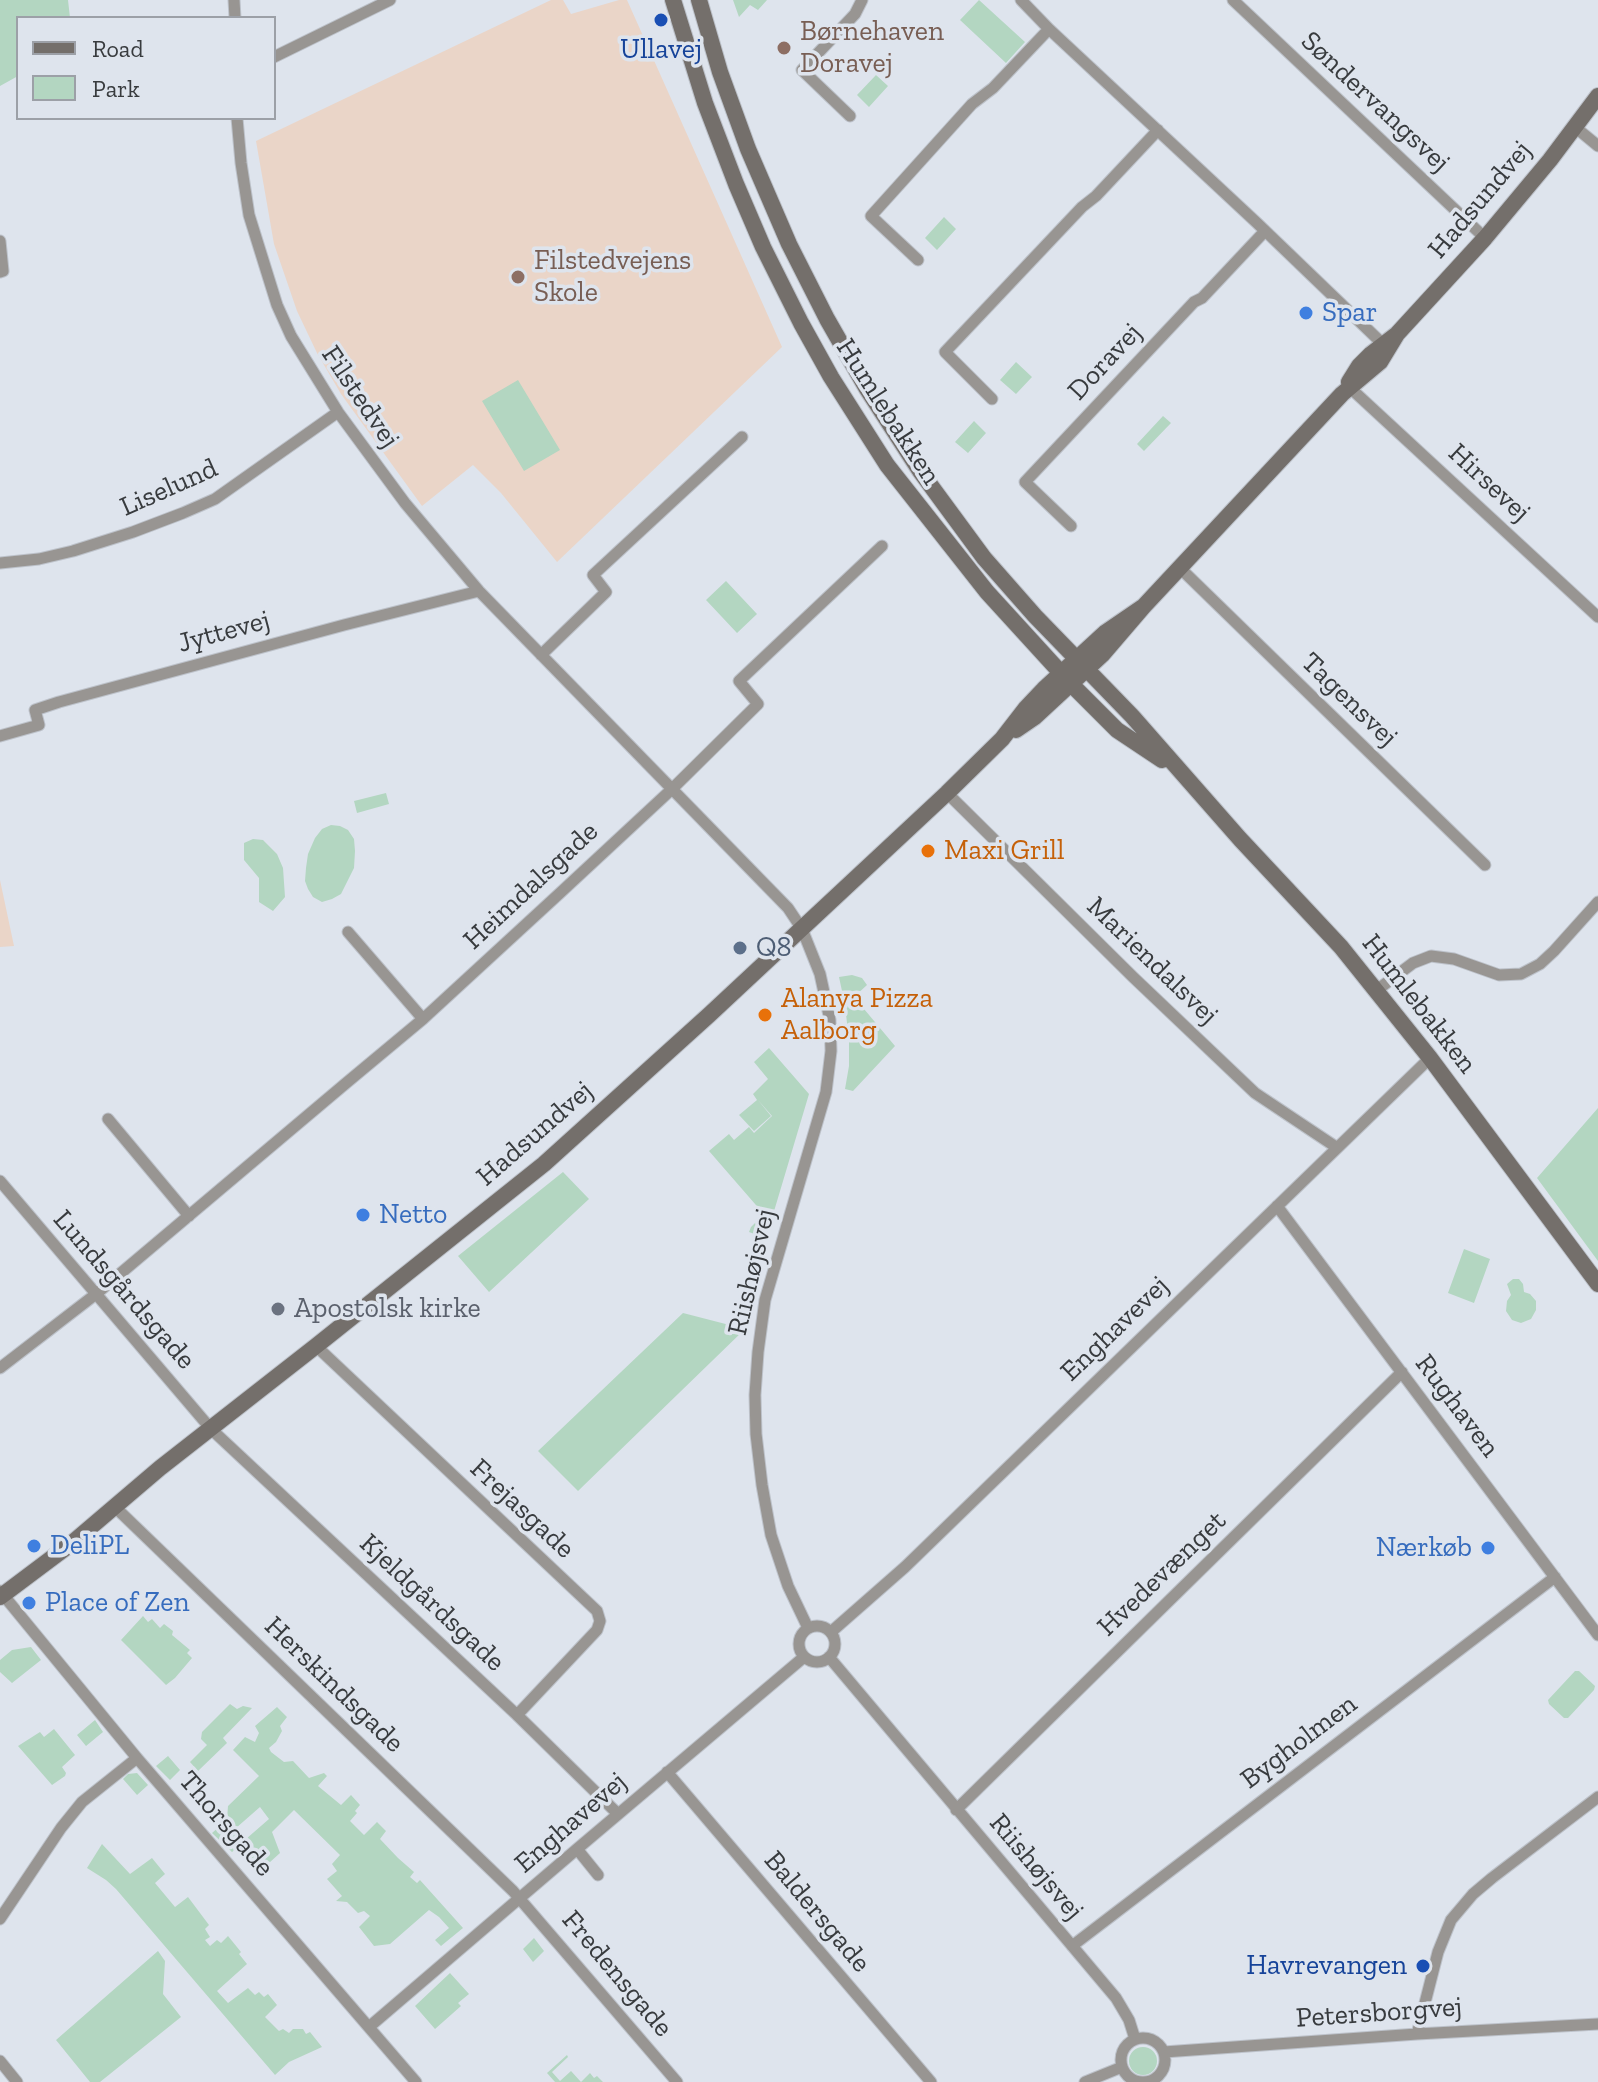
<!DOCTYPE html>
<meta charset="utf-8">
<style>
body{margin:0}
#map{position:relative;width:1598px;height:2082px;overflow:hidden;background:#dee4ed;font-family:"Zilla Slab",serif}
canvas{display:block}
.legend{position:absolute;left:16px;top:16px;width:260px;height:104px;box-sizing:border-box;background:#dee4ed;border:2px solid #9ca0a7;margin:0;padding:10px 14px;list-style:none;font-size:24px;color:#383b3e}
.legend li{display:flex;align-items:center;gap:16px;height:40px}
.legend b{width:40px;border:2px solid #9ca0a7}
</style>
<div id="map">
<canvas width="1598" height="2082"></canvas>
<ul class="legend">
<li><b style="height:10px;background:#746f6b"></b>Road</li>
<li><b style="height:22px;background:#b3d6c1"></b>Park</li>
</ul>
</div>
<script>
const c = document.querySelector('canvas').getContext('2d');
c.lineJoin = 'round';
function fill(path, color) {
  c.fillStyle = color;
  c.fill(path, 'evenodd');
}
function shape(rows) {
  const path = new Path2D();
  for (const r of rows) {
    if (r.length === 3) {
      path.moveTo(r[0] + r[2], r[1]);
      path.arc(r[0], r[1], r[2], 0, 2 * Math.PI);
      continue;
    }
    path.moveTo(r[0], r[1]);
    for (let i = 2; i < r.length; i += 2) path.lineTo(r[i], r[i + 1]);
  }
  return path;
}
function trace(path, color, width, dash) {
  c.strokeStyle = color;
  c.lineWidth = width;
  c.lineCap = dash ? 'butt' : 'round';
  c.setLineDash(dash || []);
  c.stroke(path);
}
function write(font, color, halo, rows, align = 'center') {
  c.font = font + ' "Zilla Slab",serif';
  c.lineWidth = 7;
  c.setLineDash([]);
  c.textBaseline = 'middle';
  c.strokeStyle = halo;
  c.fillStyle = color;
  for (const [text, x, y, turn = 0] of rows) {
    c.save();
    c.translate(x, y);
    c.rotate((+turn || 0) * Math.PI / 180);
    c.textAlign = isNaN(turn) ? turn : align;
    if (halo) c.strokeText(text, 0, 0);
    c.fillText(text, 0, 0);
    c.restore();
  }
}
const education = shape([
 [551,0,563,0,571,14,619,0,627,0,782,347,557,562,501,493,473,465,422,506,341,394,317,353,297,311,274,244,256,141],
 [0,880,14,946,0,947]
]);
const green = shape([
 [0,0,68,0,70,18,18,18,18,76,0,86],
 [733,0,767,0,758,10,750,5,739,17],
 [979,0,1025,42,1006,63,960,20],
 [876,75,888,86,869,107,857,95],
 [944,217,956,229,937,250,925,238],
 [1016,362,1032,377,1016,394,1000,380],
 [518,380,560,450,524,471,482,401],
 [1163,416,1171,423,1144,451,1137,444],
 [974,421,986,433,968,453,955,442],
 [726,581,757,614,737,633,706,600],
 [386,793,389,804,357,813,354,801],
 [331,825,340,826,348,830,354,839,355,851,354,868,341,894,332,899,322,902,313,897,308,889,305,881,306,868,308,854,315,838,322,829],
 [253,839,263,840,277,854,283,868,285,897,273,911,259,902,259,878,244,860,244,843],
 [852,975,862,978,867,985,854,997,895,1046,853,1091,845,1089,849,1066,849,1041,845,1005,839,977],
 [769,1048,809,1094,766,1238,749,1232,751,1227,758,1220,762,1212,709,1151,729,1134,734,1140,749,1127,754,1133,772,1116,758,1100,771,1116,754,1131,739,1115,757,1100,753,1094,768,1079,754,1062],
 [1598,1108,1598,1261,1537,1178],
 [563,1172,589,1199,489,1292,458,1256],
 [1464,1249,1490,1259,1474,1303,1448,1293],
 [1513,1279,1519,1279,1523,1284,1524,1292,1530,1294,1536,1301,1536,1310,1531,1319,1521,1323,1512,1320,1506,1311,1507,1301,1511,1295,1507,1284],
 [683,1313,745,1329,578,1491,538,1451],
 [143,1616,148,1622,152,1619,160,1628,164,1624,173,1631,172,1635,190,1650,187,1653,192,1658,175,1678,166,1685,121,1640],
 [31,1647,41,1660,12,1683,0,1672,0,1660,12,1650],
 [1575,1671,1579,1671,1595,1686,1594,1690,1568,1718,1564,1718,1549,1704,1548,1700],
 [230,1704,237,1709,243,1706,252,1708,223,1738,227,1743,198,1771,190,1762,207,1745,201,1739,202,1732],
 [277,1707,287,1717,280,1726,282,1731,276,1742,269,1748,271,1752,284,1762,293,1761,309,1778,324,1773,327,1776,318,1786,341,1805,351,1795,360,1805,355,1811,357,1813,350,1821,364,1835,377,1822,386,1831,380,1839,398,1858,414,1872,410,1877,417,1883,420,1880,463,1928,441,1946,435,1940,449,1928,439,1917,429,1910,390,1944,374,1946,359,1927,370,1916,364,1911,358,1913,347,1902,336,1901,342,1896,327,1879,337,1871,332,1864,340,1855,294,1810,272,1832,280,1853,258,1873,241,1853,248,1846,246,1840,232,1852,212,1833,227,1820,228,1806,259,1776,233,1750,245,1737,255,1742,259,1733,255,1726],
 [260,1807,269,1819,246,1839,236,1828],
 [95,1720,103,1732,86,1746,77,1735],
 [54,1729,75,1755,62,1767,66,1773,65,1776,52,1785,18,1746,40,1732,44,1737],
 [168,1756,180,1770,170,1780,156,1766],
 [137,1773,148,1785,137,1795,123,1779,128,1774],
 [102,1844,130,1874,152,1858,165,1874,155,1883,175,1907,188,1897,209,1925,205,1929,210,1937,205,1940,210,1946,217,1940,221,1943,228,1936,241,1952,239,1954,247,1964,217,1991,228,2003,248,1988,255,1995,259,1992,264,1997,268,1994,277,2005,265,2017,279,2031,283,2029,289,2033,293,2029,303,2029,306,2034,310,2032,322,2047,289,2062,275,2075,116,1889,106,1880,87,1868],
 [534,1938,544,1951,533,1962,523,1949],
 [158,1951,165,1961,163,1994,181,2017,100,2082,90,2082,56,2040],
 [450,1973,469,1994,458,2003,461,2006,435,2029,415,2006],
 [1143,2061,14],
 [567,2055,568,2057,552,2072,560,2081,571,2071,581,2082,590,2073,594,2078,597,2076,603,2082,555,2082,547,2073]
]);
const street = shape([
 [234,0,235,18],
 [1021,0,1049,29,1257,223,1387,348],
 [1233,0,1485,238],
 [274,57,390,0],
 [850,116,802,70,855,14,862,0],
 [237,118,241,163,249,215,277,305,291,336,338,412,405,503,479,591,788,908,802,929,820,974,830,1020,831,1051,826,1092,765,1300,758,1352,755,1395,756,1434,762,1485,771,1535,788,1586,808,1628],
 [1575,127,1598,146],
 [0,241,3,271,0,272],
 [918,260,871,216,972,104,993,88,1049,29],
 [1347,385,1598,617],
 [992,399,945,352,1082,207,1096,196,1158,130],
 [1071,526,1025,482,1194,302,1202,298,1265,231],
 [0,563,39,559,73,551,133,532,183,513,215,499,338,412],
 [1180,568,1485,865],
 [541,655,606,592,593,575,742,437],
 [0,736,39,725,35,710,59,702,344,625,479,591],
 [947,793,1133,977,1255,1093,1336,1147],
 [348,932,423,1019],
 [1377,990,1413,963,1431,956,1454,959,1499,975,1521,974,1540,964,1554,951,1598,902],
 [108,1119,189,1216],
 [0,1181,211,1429,517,1715,618,1814],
 [1277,1206,1598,1635],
 [316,1346,597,1611,600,1621,597,1630,517,1715],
 [0,1368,96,1294,345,1084,423,1019,560,893,672,789,758,704,739,681,882,546],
 [115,1507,513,1891,677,2082],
 [0,1591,137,1758,416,2082],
 [817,1644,18],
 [831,1632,905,1567,1430,1058],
 [829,1657,1116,1998,1129,2020,1135,2039],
 [667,1772,931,2082],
 [956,1810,1402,1372],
 [577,1849,598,1875],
 [0,1919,61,1828,82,1802,137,1758],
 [1072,1946,1555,1577],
 [369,2027,577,1849,804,1657],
 [1417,2034,1438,1952,1451,1920,1473,1894,1492,1878,1598,1797],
 [1143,2060,22],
 [1164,2052,1417,2034,1598,2024],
 [0,2061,17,2082],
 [1085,2082,1122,2067]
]);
const secondary = shape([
 [673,0,705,103,736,184,763,247,801,323,831,377,887,465,987,592,1071,684,1117,730,1162,760],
 [699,0,720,72,748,149,789,244,827,319,867,389,920,471,984,558,1035,616,1132,716,1240,839,1341,947,1430,1058,1598,1284],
 [1349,382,1359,366,1371,354,1397,334,1485,238,1550,160,1598,96],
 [1016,730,1035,717,1102,655,1144,606,1342,394,1380,362,1397,334],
 [0,1597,72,1543,160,1468,316,1346,544,1164,709,1015,947,793,1002,739,1026,708,1044,689,1106,632,1144,606]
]);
const markers = [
 [661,20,8,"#1a4fb4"],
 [784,48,8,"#8d6e63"],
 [518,277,8,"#8d6e63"],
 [1306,313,8,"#3f7fe0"],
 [928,851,8,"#e8710a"],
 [740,948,8,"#5c6f8a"],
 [765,1015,8,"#e8710a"],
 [363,1215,8,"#3f7fe0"],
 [278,1309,8,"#6b7280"],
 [34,1546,8,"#3f7fe0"],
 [1488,1548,8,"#3f7fe0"],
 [29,1603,8,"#3f7fe0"],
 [1423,1966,8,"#1a4fb4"]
];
const educationNames = [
 ["Børnehaven",800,32],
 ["Doravej",800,64],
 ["Filstedvejens",534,261],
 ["Skole",534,293]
];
const transitNames = [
 ["Ullavej",661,50],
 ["Havrevangen",1407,1966,"right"]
];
const streetNames = [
 ["Søndervangsvej",1375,102,43],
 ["Hadsundvej",1480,200,-50],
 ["Doravej",1105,362,-47],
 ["Filstedvej",360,397,56],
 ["Humlebakken",888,412,57],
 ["Hirsevej",1489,483,43],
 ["Liselund",169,488,-24],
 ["Jyttevej",224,632,-15],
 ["Tagensvej",1349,700,44],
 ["Heimdalsgade",531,886,-43],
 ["Mariendalsvej",1152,961,44],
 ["Humlebakken",1419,1004,52],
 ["Hadsundvej",535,1134,-41],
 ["Riishøjsvej",752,1272,-77],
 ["Lundsgårdsgade",124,1290,49],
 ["Enghavevej",1115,1329,-44],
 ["Rughaven",1457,1406,53],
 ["Frejasgade",522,1509,43],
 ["Hvedevænget",1162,1574,-44],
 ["Kjeldgårdsgade",432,1603,43],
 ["Herskindsgade",334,1685,44],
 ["Bygholmen",1299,1742,-37],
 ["Enghavevej",571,1823,-41],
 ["Thorsgade",226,1824,49],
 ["Riishøjsvej",1036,1867,50],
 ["Baldersgade",817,1912,50],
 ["Fredensgade",617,1974,50],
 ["Petersborgvej",1379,2013,-4]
];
const shopNames = [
 ["Spar",1322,313],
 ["Netto",379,1215],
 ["DeliPL",50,1546],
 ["Nærkøb",1472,1548,"right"],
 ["Place of Zen",45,1603]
];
const foodNames = [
 ["Maxi Grill",944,851],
 ["Alanya Pizza",781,999],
 ["Aalborg",781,1031]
];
const serviceNames = [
 ["Q8",756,948]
];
const worshipNames = [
 ["Apostolsk kirke",294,1309]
];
fill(education, '#ead5c8');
fill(green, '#b3d6c1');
trace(street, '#bdc2ca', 13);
trace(secondary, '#bdc2ca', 18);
trace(street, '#989592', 11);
trace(secondary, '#746f6b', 16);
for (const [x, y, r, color] of markers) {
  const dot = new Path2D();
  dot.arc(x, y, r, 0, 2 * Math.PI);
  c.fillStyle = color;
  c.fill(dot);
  trace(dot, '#dee4ed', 3);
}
write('28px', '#785e54', '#dee4ed', educationNames, 'left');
write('28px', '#164399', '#dee4ed', transitNames);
write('28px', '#383b3e', '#dee4ed', streetNames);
write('28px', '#366cbe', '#dee4ed', shopNames, 'left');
write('28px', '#c56008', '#dee4ed', foodNames, 'left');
write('28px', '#4e5e75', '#dee4ed', serviceNames, 'left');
write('28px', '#5b616d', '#dee4ed', worshipNames, 'left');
</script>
